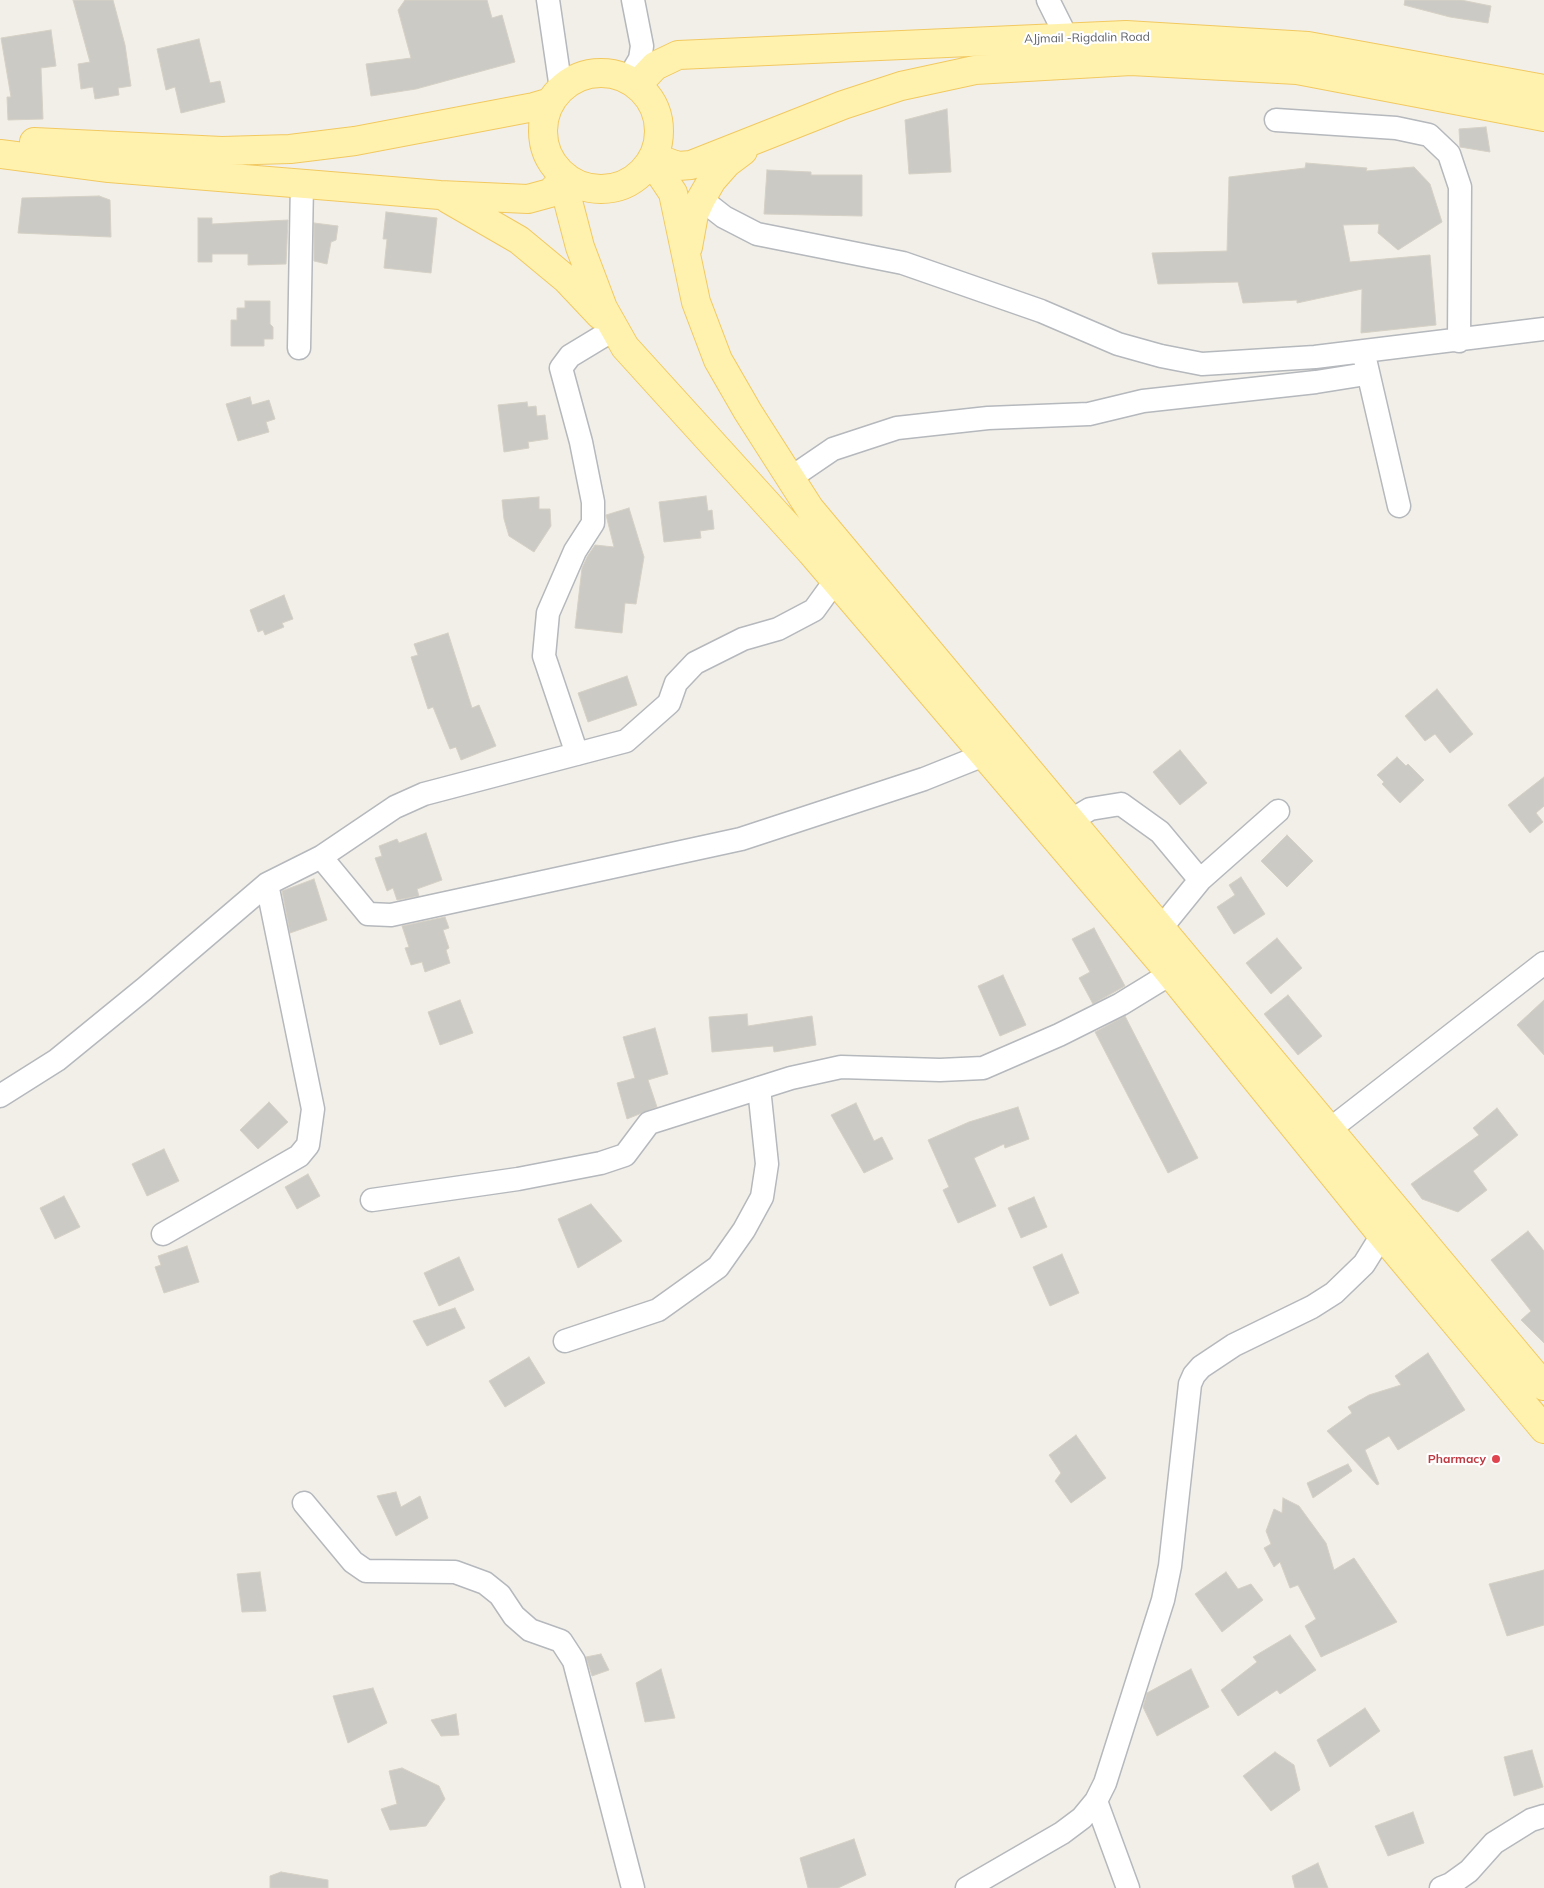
<!DOCTYPE html>
<style>
body{margin:0}
canvas{display:block;background:#f1efe8}
</style>
<canvas width="1544" height="1888"></canvas>
<script>
const c = document.querySelector('canvas').getContext('2d');
c.lineJoin = 'round';
function fill(path, color) {
  c.fillStyle = color;
  c.fill(path, 'evenodd');
}
function shape(rows) {
  const path = new Path2D();
  for (const r of rows) {
    if (r.length === 3) {
      path.moveTo(r[0] + r[2], r[1]);
      path.arc(r[0], r[1], r[2], 0, 2 * Math.PI);
      continue;
    }
    path.moveTo(r[0], r[1]);
    for (let i = 2; i < r.length; i += 2) path.lineTo(r[i], r[i + 1]);
  }
  return path;
}
function trace(path, color, width, dash) {
  c.strokeStyle = color;
  c.lineWidth = width;
  c.lineCap = dash ? 'butt' : 'round';
  c.setLineDash(dash || []);
  c.stroke(path);
}
function write(font, color, halo, rows, align = 'center') {
  c.font = font + ' Mulish,sans-serif';
  c.lineWidth = 4.5;
  c.setLineDash([]);
  c.textBaseline = 'middle';
  c.strokeStyle = halo;
  c.fillStyle = color;
  for (const [text, x, y, turn = 0] of rows) {
    c.save();
    c.translate(x, y);
    c.rotate((+turn || 0) * Math.PI / 180);
    c.textAlign = isNaN(turn) ? turn : align;
    if (halo) c.strokeText(text, 0, 0);
    c.fillText(text, 0, 0);
    c.restore();
  }
}
const building = shape([
 [73,0,113,0,125,45,131,86,118,88,119,95,95,99,93,87,81,89,78,64,90,62,73,0],
 [405,0,487,0,492,18,502,15,515,62,416,89,371,96,366,64,411,58,398,10,405,0],
 [1405,0,1461,0,1491,6,1488,23,1450,17,1404,5,1405,0],
 [51,30,56,66,41,68,43,119,8,120,7,97,11,97,1,38,51,30],
 [199,39,210,83,220,81,225,102,181,113,175,87,166,90,157,49,199,39],
 [947,109,951,172,909,174,905,120,947,109],
 [1486,127,1490,152,1460,147,1459,129,1486,127],
 [1306,163,1367,168,1366,171,1414,167,1430,184,1442,222,1398,250,1378,233,1379,224,1343,225,1350,262,1430,255,1436,325,1361,333,1362,289,1297,303,1297,300,1243,303,1238,282,1158,284,1152,253,1227,251,1229,177,1305,168,1306,163],
 [767,170,811,172,811,175,862,175,862,216,764,214,767,170],
 [99,196,110,200,111,237,18,233,22,198,99,196],
 [386,212,437,218,431,273,384,268,387,239,383,239,386,212],
 [198,218,212,218,212,224,288,220,286,264,248,265,248,254,212,254,212,262,198,262,198,218],
 [314,223,338,226,336,240,331,242,327,264,314,261,314,223],
 [245,301,270,301,270,324,273,327,273,339,264,339,264,346,231,346,231,320,237,320,237,308,245,308,245,301],
 [250,397,252,405,269,400,275,419,266,422,269,432,238,441,226,404,250,397],
 [527,402,528,407,536,406,537,416,545,415,548,439,528,442,529,448,504,452,498,405,527,402],
 [706,496,708,511,712,510,714,529,700,531,701,538,664,542,659,502,706,496],
 [539,497,539,509,550,509,551,526,534,552,509,536,504,519,502,500,539,497],
 [629,508,644,557,636,604,625,603,622,633,575,628,582,568,587,557,595,545,614,547,606,515,629,508],
 [284,595,293,619,282,623,284,627,265,635,263,630,258,632,250,610,284,595],
 [448,633,472,708,479,705,496,746,461,760,456,747,450,749,433,707,428,709,411,657,418,655,414,644,448,633],
 [627,676,637,705,588,722,578,693,627,676],
 [1437,689,1473,734,1450,753,1435,734,1425,741,1405,716,1437,689],
 [1180,750,1207,783,1180,805,1153,772,1180,750],
 [1397,757,1406,766,1408,764,1424,780,1400,803,1382,784,1384,782,1377,775,1397,757],
 [1544,777,1544,806,1536,813,1543,822,1530,833,1508,805,1544,777],
 [426,833,442,880,417,889,419,896,397,900,393,888,387,891,375,858,382,856,379,846,397,839,399,843,426,833],
 [1287,835,1313,861,1287,887,1261,861,1287,835],
 [1241,877,1265,914,1234,934,1217,907,1235,895,1229,885,1241,877],
 [314,879,327,920,290,933,282,891,314,879],
 [445,917,449,928,443,930,449,948,446,950,450,963,425,972,422,962,411,965,405,948,409,947,402,926,445,917],
 [1094,928,1125,986,1093,1004,1079,978,1090,972,1072,939,1094,928],
 [1277,938,1302,968,1271,994,1246,963,1277,938],
 [1003,975,1026,1025,1000,1036,978,986,1003,975],
 [1288,995,1322,1036,1298,1055,1264,1014,1288,995],
 [460,1000,473,1033,440,1045,428,1012,460,1000],
 [1544,1000,1544,1055,1517,1025,1544,1000],
 [747,1014,748,1026,812,1016,816,1045,774,1052,773,1046,712,1052,709,1017,747,1014],
 [1125,1016,1198,1158,1168,1173,1095,1032,1125,1016],
 [655,1028,668,1074,648,1080,657,1107,627,1119,617,1083,635,1078,623,1037,655,1028],
 [269,1102,288,1122,258,1149,240,1130,269,1102],
 [856,1103,874,1141,882,1137,893,1159,864,1173,831,1115,856,1103],
 [1018,1107,1029,1139,1005,1148,1004,1144,974,1158,996,1206,958,1223,943,1190,949,1187,928,1140,969,1122,1018,1107],
 [1497,1108,1518,1135,1473,1171,1487,1190,1458,1212,1422,1199,1411,1184,1479,1135,1473,1128,1497,1108],
 [164,1149,179,1181,147,1196,132,1164,164,1149],
 [308,1174,320,1196,297,1209,285,1187,308,1174],
 [64,1196,80,1227,55,1239,40,1208,64,1196],
 [1034,1197,1047,1227,1021,1238,1008,1208,1034,1197],
 [591,1204,622,1241,578,1268,558,1219,591,1204],
 [1528,1231,1544,1251,1544,1343,1521,1320,1531,1311,1491,1260,1528,1231],
 [187,1246,199,1282,164,1293,155,1267,161,1265,158,1256,187,1246],
 [1062,1254,1079,1293,1050,1306,1033,1267,1062,1254],
 [459,1257,474,1290,439,1306,424,1273,459,1257],
 [455,1308,465,1328,427,1346,413,1321,455,1308],
 [1428,1353,1465,1410,1398,1450,1389,1436,1365,1450,1379,1484,1377,1485,1327,1431,1352,1413,1348,1407,1369,1395,1401,1385,1395,1376,1428,1353],
 [529,1357,545,1383,505,1407,489,1381,529,1357],
 [1076,1435,1106,1478,1071,1503,1055,1481,1061,1473,1049,1455,1076,1435],
 [1348,1464,1352,1471,1313,1498,1307,1483,1348,1464],
 [396,1492,401,1507,420,1496,428,1518,396,1536,377,1496,396,1492],
 [1283,1498,1299,1506,1326,1543,1334,1570,1354,1558,1397,1622,1321,1657,1305,1626,1316,1619,1298,1585,1290,1588,1280,1562,1274,1567,1264,1548,1271,1544,1266,1531,1274,1509,1282,1513,1283,1498],
 [1544,1570,1544,1625,1507,1636,1489,1584,1544,1570],
 [260,1572,266,1611,242,1612,237,1574,260,1572],
 [1226,1572,1238,1589,1251,1584,1263,1600,1222,1632,1195,1594,1226,1572],
 [1290,1635,1316,1670,1280,1694,1277,1690,1238,1716,1221,1690,1257,1662,1253,1657,1290,1635],
 [601,1654,609,1670,592,1676,586,1657,601,1654],
 [661,1669,675,1718,645,1722,636,1683,661,1669],
 [1191,1669,1209,1707,1157,1736,1143,1707,1147,1693,1191,1669],
 [373,1688,387,1723,348,1743,333,1696,373,1688],
 [1365,1708,1380,1731,1330,1767,1317,1740,1365,1708],
 [456,1714,459,1735,441,1736,431,1720,456,1714],
 [1532,1750,1543,1787,1514,1796,1504,1757,1532,1750],
 [1275,1752,1294,1765,1300,1790,1271,1811,1243,1776,1275,1752],
 [402,1768,439,1786,445,1799,426,1826,390,1830,381,1809,397,1804,389,1771,402,1768],
 [1413,1812,1424,1843,1388,1856,1375,1826,1413,1812],
 [854,1839,866,1875,838,1888,808,1888,800,1858,854,1839],
 [1318,1863,1328,1888,1295,1888,1292,1876,1318,1863],
 [281,1872,328,1880,328,1888,270,1888,270,1876,281,1872]
]);
const minor = shape([
 [548,0,561,89],
 [1048,0,1067,38],
 [628,79,640,59,642,46,633,0],
 [1276,120,1396,128,1429,135,1449,154,1460,187,1459,341],
 [701,199,724,217,757,234,903,263,1041,311,1118,344,1161,356,1202,364,1315,357,1544,329],
 [299,348,302,183],
 [1365,359,1399,506],
 [789,479,833,449,897,428,988,418,1089,414,1143,401,1316,382,1366,374],
 [577,754,544,656,548,613,575,551,593,523,593,502,581,442,561,368,570,356,613,330],
 [1070,821,1090,809,1121,804,1160,832,1200,880],
 [321,857,368,914,391,915,741,839,924,779,984,755],
 [1161,928,1200,880,1278,811],
 [0,1096,57,1060,144,989,267,884,321,857,395,807,424,794,626,741,669,703,676,683,695,663,743,639,778,629,814,610,835,581],
 [1329,1130,1544,963],
 [372,1200,518,1179,601,1163,625,1155,649,1123,791,1078,841,1067,940,1070,983,1068,1059,1035,1121,1004,1170,974],
 [163,1234,299,1156,308,1145,313,1109,267,884],
 [565,1341,658,1310,718,1267,744,1230,762,1197,767,1164,759,1088],
 [304,1503,353,1562,366,1571,455,1572,485,1583,500,1595,514,1616,530,1630,561,1641,574,1661,633,1888],
 [1096,1801,1128,1888],
 [967,1888,1062,1833,1082,1818,1096,1801,1105,1783,1163,1600,1170,1566,1190,1384,1194,1375,1201,1367,1234,1345,1312,1307,1334,1293,1364,1264,1382,1235],
 [1441,1888,1451,1884,1469,1871,1494,1843,1531,1820,1544,1816]
]);
const major = shape([
 [601,131,58],
 [637,85,655,66,678,55,1126,35,1308,46,1544,89],
 [34,142,222,151,290,149,355,141,534,107,551,102],
 [0,154,109,168,440,195,528,199,550,193,558,185,563,175],
 [653,157,678,166,691,165,843,105,901,86,975,70,1131,61,1297,70,1544,117],
 [649,164,659,172,673,193,696,302,718,360,748,412,810,509,1544,1386],
 [566,177,568,201,580,247,603,308,625,347,811,552,1160,961,1382,1235,1544,1429],
 [448,199,519,240,566,279,600,315],
 [688,247,694,214,701,199,712,180,727,163,743,151]
]);
const markers = [
 [1496,1459,5,"#e0444e"]
];
const streetNames = [
 ["AJjmail -Rigdalin Road",1087,38,-1]
];
const healthNames = [
 ["Pharmacy",1486,1459]
];
fill(building, '#cccac5');
trace(building, '#d6d1c6', 1);
trace(minor, '#b5b8bc', 25);
trace(major, '#f2c960', 30);
trace(minor, '#fff', 22);
trace(major, '#fff2af', 28);
for (const [x, y, r, color] of markers) {
  const dot = new Path2D();
  dot.arc(x, y, r, 0, 2 * Math.PI);
  c.fillStyle = color;
  c.fill(dot);
  trace(dot, '#fff', 2);
}
write('12px', '#5f6368', '#fff', streetNames);
write('bold 12px', '#be3a42', '#fff', healthNames, 'right');
</script>
